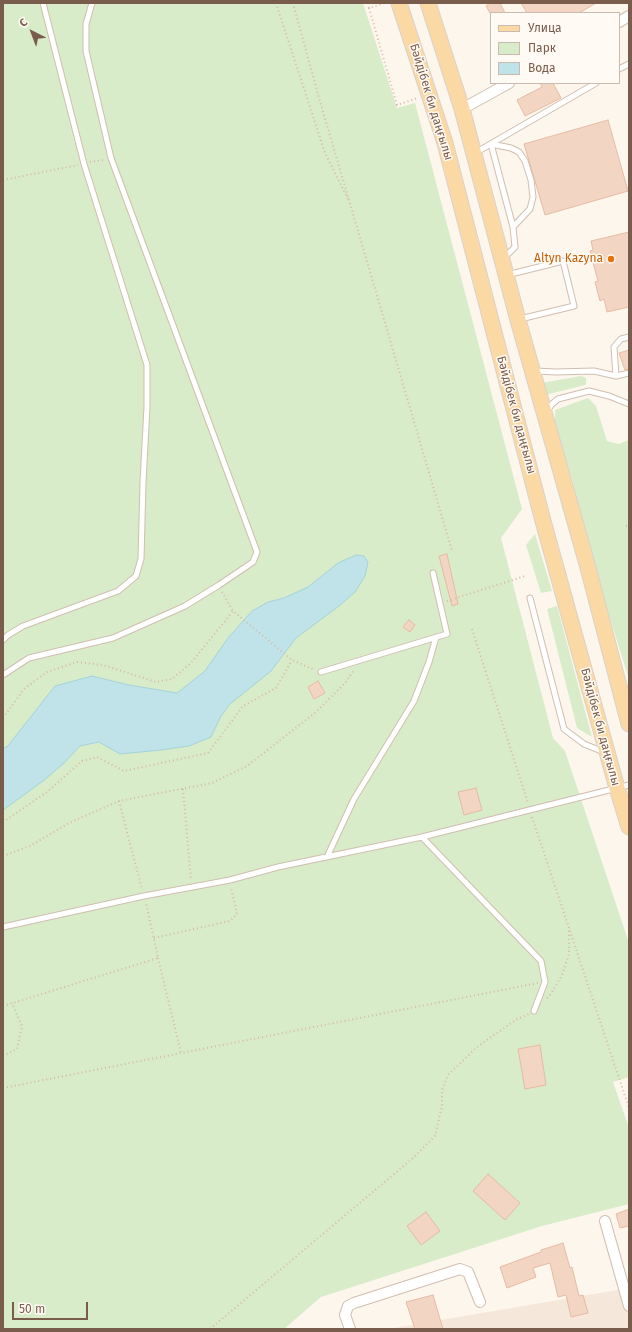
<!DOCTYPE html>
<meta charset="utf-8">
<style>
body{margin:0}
#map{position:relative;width:632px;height:1332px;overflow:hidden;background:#fdf6ec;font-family:"Fira Sans",sans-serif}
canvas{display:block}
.frame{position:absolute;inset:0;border:4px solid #7a5c4d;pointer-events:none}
.legend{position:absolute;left:490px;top:12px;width:130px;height:72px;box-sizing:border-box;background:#fffaf3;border:1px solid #cabbb1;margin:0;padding:5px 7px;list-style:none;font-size:12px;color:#7a5c4d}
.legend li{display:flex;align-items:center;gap:8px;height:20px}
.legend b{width:20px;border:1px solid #cabbb1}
.north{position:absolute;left:12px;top:12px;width:40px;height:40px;-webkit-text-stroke:3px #fffaf3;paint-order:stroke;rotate:318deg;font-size:11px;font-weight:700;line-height:16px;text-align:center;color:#7a5c4d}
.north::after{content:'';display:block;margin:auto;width:14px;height:18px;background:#7a5c4d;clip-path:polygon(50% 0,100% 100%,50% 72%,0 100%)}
.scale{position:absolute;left:12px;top:1302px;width:76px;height:18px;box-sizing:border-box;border:2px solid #7a5c4d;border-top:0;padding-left:5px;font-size:12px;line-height:14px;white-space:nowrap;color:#7a5c4d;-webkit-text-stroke:3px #fffaf3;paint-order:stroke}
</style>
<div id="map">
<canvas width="632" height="1332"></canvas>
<div class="frame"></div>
<ul class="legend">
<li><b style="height:5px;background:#fbd9a5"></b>Улица</li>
<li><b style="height:11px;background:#d8ecc9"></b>Парк</li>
<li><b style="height:11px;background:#bfe3e8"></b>Вода</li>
</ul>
<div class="north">С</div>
<div class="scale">50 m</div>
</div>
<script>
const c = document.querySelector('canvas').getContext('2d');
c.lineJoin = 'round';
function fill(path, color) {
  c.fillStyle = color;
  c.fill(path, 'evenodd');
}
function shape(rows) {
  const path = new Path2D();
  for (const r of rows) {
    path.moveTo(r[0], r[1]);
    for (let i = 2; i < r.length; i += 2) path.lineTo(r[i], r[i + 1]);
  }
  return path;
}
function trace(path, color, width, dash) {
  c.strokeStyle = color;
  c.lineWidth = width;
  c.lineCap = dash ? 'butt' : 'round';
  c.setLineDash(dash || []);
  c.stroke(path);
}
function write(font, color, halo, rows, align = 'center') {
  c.font = font + ' "Fira Sans",sans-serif';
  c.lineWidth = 3;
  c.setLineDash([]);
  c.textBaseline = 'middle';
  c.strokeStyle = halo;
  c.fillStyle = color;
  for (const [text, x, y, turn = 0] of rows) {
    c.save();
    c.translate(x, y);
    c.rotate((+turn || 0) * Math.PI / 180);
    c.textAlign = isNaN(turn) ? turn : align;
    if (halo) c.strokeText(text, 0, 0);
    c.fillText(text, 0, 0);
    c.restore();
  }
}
const residential = shape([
 [629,1288,629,1329,388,1329]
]);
const green = shape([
 [3,3,363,3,397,108,415,103,522,509,501,538,553,738,565,751,629,943,629,1077,613,1082,629,1128,629,1204,542,1226,321,1297,284,1329,3,1329],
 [581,376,586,378,586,384,585,385,549,394,544,400,541,383],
 [588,398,596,406,607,441,619,444,629,440,629,679,585,539,572,478,555,435,555,410],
 [535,534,552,591,541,593,526,545],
 [557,606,592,737,577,728,547,609]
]);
const water = shape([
 [356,555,364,556,368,562,365,576,355,592,339,606,296,638,271,671,230,704,221,716,211,737,189,746,161,750,120,754,99,742,80,746,63,764,43,781,3,810,3,748,7,747,55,686,92,676,129,685,177,693,205,671,228,638,252,611,268,602,284,598,308,587,338,563,356,555]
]);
const building = shape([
 [490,3,500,3,505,13,490,13,486,6,490,3],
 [521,3,596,3,579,13,527,13,521,3],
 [540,83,553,83,561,98,525,116,517,100,542,87,540,83],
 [608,120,628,191,545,215,524,144,608,120],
 [629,232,629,307,607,312,604,299,600,301,595,282,598,281,590,251,593,250,591,241,629,232],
 [629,350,629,369,625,370,619,353,629,350],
 [447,554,458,604,452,606,439,556,447,554],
 [409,620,415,625,410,632,403,627,409,620],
 [318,681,325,693,314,699,308,687,318,681],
 [476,788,482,810,464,815,458,792,476,788],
 [540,1045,546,1085,525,1089,518,1049,540,1045],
 [488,1174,520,1203,505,1220,473,1191,488,1174],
 [629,1209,629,1226,620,1228,616,1214,629,1209],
 [426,1212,440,1231,421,1245,407,1226,426,1212],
 [563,1243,570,1268,572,1267,579,1296,583,1295,588,1313,571,1317,566,1295,558,1297,550,1263,533,1268,536,1277,507,1288,500,1267,541,1252,541,1250,563,1243],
 [433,1295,443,1329,415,1329,406,1302,433,1295]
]);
const path = shape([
 [276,3,325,153,349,201],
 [293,3,319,98,452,551],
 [368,3,369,8,385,3],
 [369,8,397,105,418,98],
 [90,162,104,160],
 [3,180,78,165],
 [626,526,629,525],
 [222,592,233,611,292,660,315,670],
 [447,601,525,576],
 [472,629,528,803],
 [3,718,24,689,47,672,77,662,103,665,156,682,172,679,191,663,233,611],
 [183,789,191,880],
 [119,801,142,889],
 [532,817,629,1108],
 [3,822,47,792,82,761,97,757,124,771,208,753,243,706,276,688,292,660],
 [3,856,30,846,69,823,119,801,212,783,247,766,316,712,345,683,354,670],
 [154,938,230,921,237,914,231,888],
 [158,958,181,1053],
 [547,998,551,994,562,975,569,954,569,929],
 [3,1006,158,958,146,903],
 [3,1056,17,1049,22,1026,12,1003],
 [3,1088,538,983],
 [210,1329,412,1159,435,1136,442,1106,442,1090,448,1075,477,1047,517,1019,529,1014]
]);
const lane = shape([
 [619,69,629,64],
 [475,153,596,83],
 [504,258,515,247,513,227,491,144,511,148,519,152,525,161,531,180,533,197,530,209,513,227],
 [507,275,563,261,574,306,520,319],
 [535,371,556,372,594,371,616,376,629,373],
 [616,376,614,347,621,339,629,337],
 [547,411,552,404,558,399,589,391,609,396,629,404],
 [530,598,564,729,584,744,604,752],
 [3,640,8,635,23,626,118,591,136,576,141,559,143,482,147,407,147,365,84,164,43,3],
 [321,672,447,634,433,573],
 [3,675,29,658,113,638,185,606,219,585,253,562,257,552,111,158,86,51,86,24,92,3],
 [422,837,541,961,545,982,534,1011],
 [327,857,354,799,414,701,429,662,436,637],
 [3,927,144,896,230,880,278,867,422,837,629,785]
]);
const street = shape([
 [619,22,629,16],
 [462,109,509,83],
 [605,1221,629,1306],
 [350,1329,345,1315,348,1306,354,1303,460,1269,468,1272,480,1302]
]);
const primary = shape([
 [399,3,445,143,543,521,617,788,629,827],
 [428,3,462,109,518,320,587,564,629,724]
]);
const markers = [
 [611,259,4,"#e8710a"]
];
const streetNames = [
 ["Бәйдібек би даңғылы",431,102,73],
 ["Бәйдібек би даңғылы",516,415,75],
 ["Бәйдібек би даңғылы",600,727,75]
];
const foodNames = [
 ["Altyn Kazyna",603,259]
];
fill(residential, '#f5e8da');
fill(green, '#d8ecc9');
fill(water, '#bfe3e8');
trace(water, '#a5d3da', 1);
fill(building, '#f3d5c3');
trace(building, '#e6bba3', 1);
trace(lane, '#d1beb0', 7);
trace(street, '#d1beb0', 12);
trace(primary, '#dad1cd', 17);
trace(path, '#d9b8a5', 2, [1, 3]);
trace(lane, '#fff', 5);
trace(street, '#fff', 10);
trace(primary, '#fbd9a5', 15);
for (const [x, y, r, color] of markers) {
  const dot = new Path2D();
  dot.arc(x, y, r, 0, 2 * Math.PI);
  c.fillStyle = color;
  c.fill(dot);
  trace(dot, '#fffaf3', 1.5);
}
write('12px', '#7a5c4d', '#fffaf3', streetNames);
write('12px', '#c56008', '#fffaf3', foodNames, 'right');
</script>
